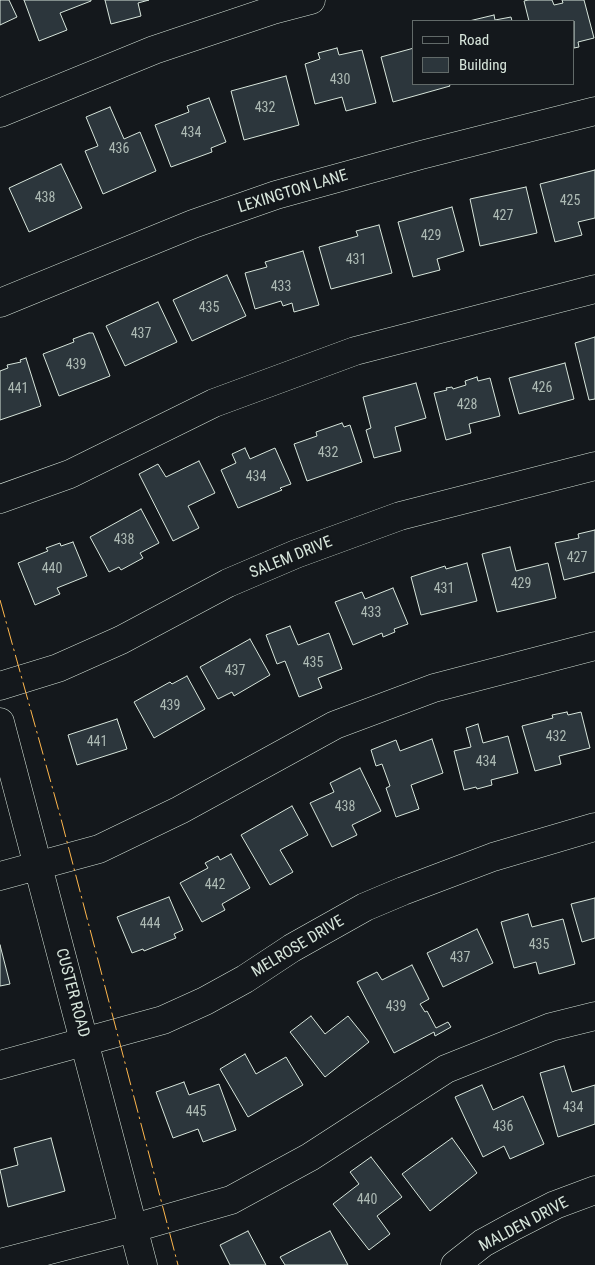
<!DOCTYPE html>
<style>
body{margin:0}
#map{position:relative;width:595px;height:1265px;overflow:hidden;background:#14181c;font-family:"Roboto Condensed",sans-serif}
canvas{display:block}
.legend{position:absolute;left:412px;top:20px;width:162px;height:65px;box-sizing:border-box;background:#14181c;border:1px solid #626a69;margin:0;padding:6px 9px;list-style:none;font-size:15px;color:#d8e6dc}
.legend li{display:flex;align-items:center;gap:10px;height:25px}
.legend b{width:25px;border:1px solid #626a69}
</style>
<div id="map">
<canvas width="595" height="1265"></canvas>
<ul class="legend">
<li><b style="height:6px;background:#14181c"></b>Road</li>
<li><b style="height:14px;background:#2c363c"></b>Building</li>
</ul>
</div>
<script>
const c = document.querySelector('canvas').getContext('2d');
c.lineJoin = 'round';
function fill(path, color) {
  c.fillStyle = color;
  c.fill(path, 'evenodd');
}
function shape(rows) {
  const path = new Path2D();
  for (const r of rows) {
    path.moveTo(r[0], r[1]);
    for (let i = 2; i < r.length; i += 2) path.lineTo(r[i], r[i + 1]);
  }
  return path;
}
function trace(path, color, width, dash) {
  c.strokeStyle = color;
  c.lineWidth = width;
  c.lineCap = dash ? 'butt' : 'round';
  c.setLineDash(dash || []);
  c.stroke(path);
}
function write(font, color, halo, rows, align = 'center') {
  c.font = font + ' "Roboto Condensed",sans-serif';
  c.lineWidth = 4;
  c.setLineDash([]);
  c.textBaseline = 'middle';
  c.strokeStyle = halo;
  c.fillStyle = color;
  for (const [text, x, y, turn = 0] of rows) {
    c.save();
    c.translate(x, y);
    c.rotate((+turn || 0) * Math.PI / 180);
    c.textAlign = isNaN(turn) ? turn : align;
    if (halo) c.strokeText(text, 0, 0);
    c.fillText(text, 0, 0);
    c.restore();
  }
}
const building = shape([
 [0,0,9,0,17,17,0,25,0,0],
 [24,0,91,0,91,1,60,13,67,30,39,41,24,0],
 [105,0,149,0,138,3,141,16,111,24,105,0],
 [528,0,552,0,554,5,563,3,562,0,584,0,594,38,578,42,579,47,574,48,574,21,529,21,524,1,528,0],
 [494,15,495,20,511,17,512,21,469,21,494,15],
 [337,48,339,55,362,50,376,103,346,111,342,97,315,104,305,64,320,59,318,53,337,48],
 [414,48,414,84,449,84,450,86,393,102,381,57,414,48],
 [286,76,299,125,244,140,231,91,286,76],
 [209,98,226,142,211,148,212,152,171,167,155,125,189,112,187,106,209,98],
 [110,107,124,139,140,132,156,171,103,194,85,151,98,146,86,117,110,107],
 [61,164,82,208,29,232,9,188,61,164],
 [595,170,595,218,578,222,582,235,555,242,540,184,595,170],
 [526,187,537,233,480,246,470,199,526,187],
 [452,207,464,251,437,259,440,270,413,277,398,222,452,207],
 [379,225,392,273,331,289,319,247,358,236,356,231,379,225],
 [303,251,319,305,294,312,292,303,283,306,281,301,255,309,245,273,267,267,265,262,303,251],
 [227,275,246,316,192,341,173,300,227,275],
 [158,302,177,342,125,366,106,326,158,302],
 [89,333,93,333,110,376,59,396,43,354,74,342,73,339,89,333],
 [595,337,595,399,589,400,575,343,595,337],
 [26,358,41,406,0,420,0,371,8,368,7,365,21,362,20,360,26,358],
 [565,363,574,399,519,414,509,378,565,363],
 [477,377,478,381,490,378,500,416,469,424,471,433,446,440,434,393,447,390,446,388,452,387,453,389,466,385,465,381,477,377],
 [416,383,426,418,395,427,401,451,374,458,366,430,371,428,363,397,416,383],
 [342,423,344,427,350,425,362,462,307,481,294,444,317,436,316,432,342,423],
 [245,448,250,459,275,448,291,484,280,488,282,490,238,508,221,470,236,463,232,454,245,448],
 [199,461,215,493,188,506,199,528,173,541,139,474,158,464,166,477,199,461],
 [141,509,159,543,140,553,143,558,121,570,119,567,109,572,90,537,141,509],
 [595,530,595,572,564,580,555,543,579,538,578,534,595,530],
 [73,542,87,576,57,588,60,594,35,605,18,563,48,551,46,548,60,543,61,546,73,542],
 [510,547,516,571,548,563,556,598,497,612,482,554,510,547],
 [467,563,477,601,421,615,411,577,445,566,446,569,467,563],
 [393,588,408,624,394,629,395,632,383,637,382,633,353,645,335,602,362,592,365,599,393,588],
 [290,626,298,645,329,633,342,669,318,678,322,688,299,697,285,661,277,664,266,635,290,626],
 [250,639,270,675,234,696,232,692,218,699,200,667,250,639],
 [187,676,205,709,154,738,134,702,170,682,172,684,187,676],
 [567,712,568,715,581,712,590,748,559,756,561,764,535,771,522,726,553,718,552,715,567,712],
 [117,719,127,749,77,765,68,735,117,719],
 [478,724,483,743,508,736,518,773,491,780,492,785,477,789,476,787,464,790,454,751,471,747,466,728,478,724],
 [432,739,443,773,411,785,419,809,396,817,386,788,390,786,382,764,376,766,371,750,396,740,400,751,432,739],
 [360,768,381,811,352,825,357,835,332,847,310,803,334,792,330,783,360,768],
 [292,806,308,835,280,850,293,872,270,885,241,835,292,806],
 [231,854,250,888,222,904,225,910,202,922,180,883,208,868,205,863,218,856,220,860,231,854],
 [169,897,183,930,174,934,176,938,144,951,143,949,132,953,117,917,169,897],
 [595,898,595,938,582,942,571,904,595,898],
 [528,914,532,927,563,919,575,964,539,974,536,962,514,968,501,922,528,914],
 [477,929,493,963,443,987,427,953,477,929],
 [0,945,10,984,0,986,0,945],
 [412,965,429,999,420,1004,425,1012,427,1011,436,1028,448,1022,451,1027,435,1036,434,1032,394,1053,357,982,377,972,382,980,412,965],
 [311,1016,325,1034,348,1016,369,1042,325,1077,290,1032,311,1016],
 [245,1054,256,1074,286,1057,303,1085,248,1117,220,1069,245,1054],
 [564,1066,572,1092,595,1085,595,1124,558,1137,540,1073,564,1066],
 [184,1082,189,1095,219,1084,236,1130,203,1142,198,1129,173,1138,156,1092,184,1082],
 [482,1085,493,1110,523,1096,544,1144,510,1159,504,1146,483,1157,455,1097,482,1085],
 [51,1138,65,1191,8,1207,0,1170,18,1165,14,1148,51,1138],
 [452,1138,477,1173,430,1211,402,1174,452,1138],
 [371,1157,402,1197,377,1216,390,1234,369,1250,333,1204,359,1184,350,1172,371,1157],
 [248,1231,266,1265,230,1265,220,1245,248,1231],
 [330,1231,348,1265,285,1265,280,1257,330,1231]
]);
const minor = shape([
 [0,113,154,50,273,10,311,0],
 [0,303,193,224,276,195,421,155,595,111],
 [0,499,70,474,214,403,355,351,595,289],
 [0,686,58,668,121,640,228,583,296,554,400,516,595,466],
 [0,722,143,1265],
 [0,876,99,849,180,810,335,725,434,688,595,646],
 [0,1065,163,1020,205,1001,245,979,292,948,365,907,403,891,493,857,595,827],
 [0,1263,134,1228,231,1200,310,1157,446,1069,551,1027,595,1016],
 [455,1265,483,1243,514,1226,555,1205,595,1190]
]);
const power = shape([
 [0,600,60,815,178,1265]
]);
const numberNames = [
 ["430",340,80],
 ["432",265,108],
 ["434",191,133],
 ["436",119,149],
 ["438",45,198],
 ["425",570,201],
 ["427",503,216],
 ["429",431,236],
 ["431",356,260],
 ["433",281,287],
 ["435",209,308],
 ["437",141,334],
 ["439",76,365],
 ["426",542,388],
 ["441",18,389],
 ["428",467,405],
 ["432",328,453],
 ["434",256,477],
 ["438",124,540],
 ["427",577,558],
 ["440",52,569],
 ["429",521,584],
 ["431",444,589],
 ["433",371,613],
 ["435",313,663],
 ["437",235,671],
 ["439",170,706],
 ["432",556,737],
 ["441",97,742],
 ["434",486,762],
 ["438",345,807],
 ["442",215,885],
 ["444",150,924],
 ["435",539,945],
 ["437",460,958],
 ["439",396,1007],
 ["434",573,1108],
 ["445",196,1112],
 ["436",503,1127],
 ["440",367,1200]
];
const streetNames = [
 ["LEXINGTON LANE",293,192,-17],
 ["SALEM DRIVE",291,558,-22],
 ["MELROSE DRIVE",298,947,-31],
 ["CUSTER ROAD",72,993,75],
 ["MALDEN DRIVE",524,1225,-28]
];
fill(building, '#2c363c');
trace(building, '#d8e6dc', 1);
trace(minor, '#d8e6dc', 29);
trace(minor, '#14181c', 28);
trace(power, '#ffb74d', 1, [18, 4, 2.5, 4]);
write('14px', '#adbab4', null, numberNames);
write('16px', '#d8e6dc', '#14181c', streetNames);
</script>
